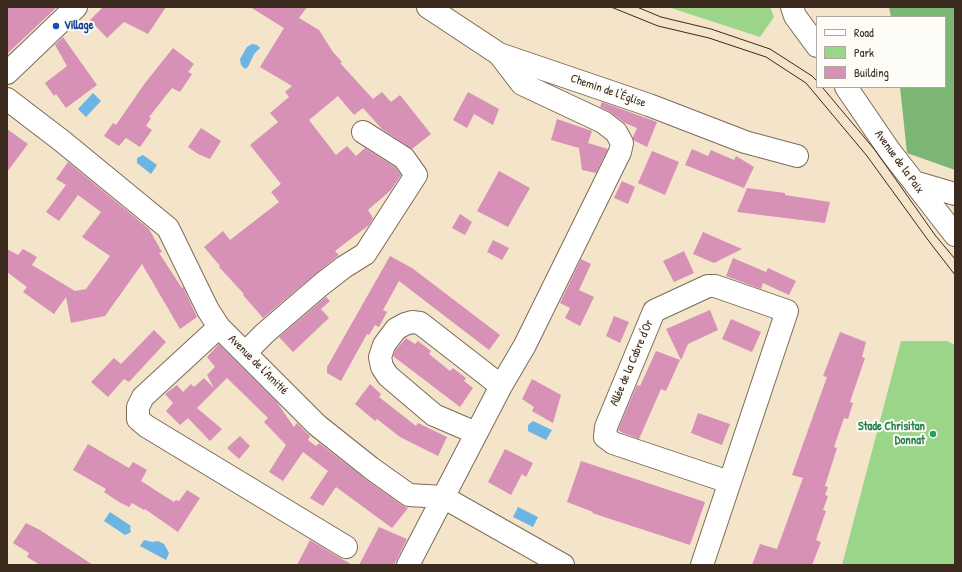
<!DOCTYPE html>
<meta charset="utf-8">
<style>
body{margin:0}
#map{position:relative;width:962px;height:572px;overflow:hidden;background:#f3e4ca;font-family:"Patrick Hand",sans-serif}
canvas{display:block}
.frame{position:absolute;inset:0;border:8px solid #3b2a1e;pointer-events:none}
.legend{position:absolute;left:816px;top:16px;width:130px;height:72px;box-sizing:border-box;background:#fdfcf7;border:1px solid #afa8a0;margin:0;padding:5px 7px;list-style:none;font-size:12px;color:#3b2a1e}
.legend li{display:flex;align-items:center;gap:8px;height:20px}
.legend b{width:20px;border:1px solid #afa8a0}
</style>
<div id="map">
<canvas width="962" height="572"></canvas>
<div class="frame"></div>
<ul class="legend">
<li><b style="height:5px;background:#fff"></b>Road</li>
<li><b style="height:11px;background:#9ad589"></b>Park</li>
<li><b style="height:11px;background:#d791b6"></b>Building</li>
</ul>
</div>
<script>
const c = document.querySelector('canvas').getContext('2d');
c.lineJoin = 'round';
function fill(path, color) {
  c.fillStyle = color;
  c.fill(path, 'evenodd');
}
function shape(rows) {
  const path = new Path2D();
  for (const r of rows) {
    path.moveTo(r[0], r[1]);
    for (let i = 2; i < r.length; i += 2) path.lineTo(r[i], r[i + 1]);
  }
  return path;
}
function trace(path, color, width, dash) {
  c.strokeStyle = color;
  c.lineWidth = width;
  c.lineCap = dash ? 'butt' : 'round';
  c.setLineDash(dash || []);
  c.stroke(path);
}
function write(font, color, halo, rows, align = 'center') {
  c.font = font + ' "Patrick Hand",sans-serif';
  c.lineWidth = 4;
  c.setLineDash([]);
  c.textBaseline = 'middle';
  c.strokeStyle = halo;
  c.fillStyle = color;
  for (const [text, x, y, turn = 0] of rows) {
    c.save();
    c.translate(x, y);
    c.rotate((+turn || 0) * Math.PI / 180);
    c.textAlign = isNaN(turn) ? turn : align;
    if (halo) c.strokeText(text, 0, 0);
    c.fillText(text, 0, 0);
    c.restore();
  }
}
const green = shape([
 [668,7,770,7,774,17,760,37],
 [901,341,947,341,955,345,955,565,842,565]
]);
const forest = shape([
 [889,7,955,7,955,170,907,153,900,87,945,87,945,17,891,17]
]);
const water = shape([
 [252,44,257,45,260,48,254,54,248,67,245,69,241,65,240,59,247,47],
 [93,93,101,101,86,117,78,109],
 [143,155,157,165,151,174,137,163,137,158],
 [533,421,552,430,546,440,528,431,528,425],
 [518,507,538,517,533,527,513,517],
 [110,512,131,526,130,528,131,532,125,535,104,521],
 [144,540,152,542,158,541,164,544,169,553,166,560,140,546]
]);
const building = shape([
 [7,7,57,7,7,54],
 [103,7,166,7,148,34,124,22,107,38,90,20],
 [250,7,307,7,299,18,319,30,333,52,342,62,340,63,373,99,382,92,391,102,400,95,431,134,412,149,382,129,363,108,354,115,338,96,309,120,336,155,347,146,356,156,365,148,395,167,401,175,391,190,368,210,373,218,369,225,335,251,339,255,314,275,263,318,243,295,244,294,219,267,220,266,204,247,223,231,230,240,279,202,271,192,281,184,250,145,278,122,270,113,289,97,285,92,292,86,260,67,284,28],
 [63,37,97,85,66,108,56,94,54,96,45,83,67,66,55,45],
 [173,48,194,64,188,72,192,74,180,92,172,88,149,117,151,118,146,126,152,130,140,147,126,138,119,146,104,136,113,123,116,125,145,83],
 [468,92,499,109,493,125,474,114,467,128,453,120],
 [602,102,657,122,647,147,633,140,633,137,637,128,625,123,610,112,600,107],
 [557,119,592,131,588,143,608,149,596,173,582,170,579,148,551,140],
 [201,128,221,141,210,159,198,154,188,147],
 [7,129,28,144,7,172],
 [692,149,708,156,711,150,734,160,736,156,754,167,744,188,685,165],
 [652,151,679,162,665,195,638,183],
 [68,162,149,229,162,252,159,253,182,288,183,287,197,317,180,329,142,264,105,316,71,323,66,297,54,314,23,292,27,287,7,272,7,249,18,255,23,249,37,257,32,265,75,291,86,289,110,256,82,237,101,212,78,195,59,221,46,212,66,185,56,179],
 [499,171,530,188,508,227,477,211],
 [622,181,635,187,628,204,614,198],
 [747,188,785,193,785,195,830,202,825,223,737,212],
 [460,214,472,222,465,235,452,228],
 [703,232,742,249,714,263,693,254],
 [493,240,509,248,502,260,487,252],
 [684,251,694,273,674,282,663,261],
 [390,256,412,268,500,335,489,350,399,281,383,310,387,312,379,327,375,325,369,335,367,334,341,381,327,373,327,367],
 [733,258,766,272,768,268,796,281,789,295,763,283,761,289,726,276],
 [581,259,591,264,579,290,594,297,580,326,565,318,570,308,560,303],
 [326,297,330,301,321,309,329,318,293,352,279,337],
 [710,310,718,330,688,344,681,360,666,329],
 [614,316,629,322,620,343,606,336],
 [731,319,761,332,752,352,722,339],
 [154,330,166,342,129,382,124,379,108,397,91,382,114,358,121,364],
 [840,332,866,342,862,357,865,358,850,402,853,403,848,419,844,418,834,447,837,448,825,486,828,487,825,495,828,496,823,510,826,511,816,540,821,542,812,565,752,565,760,544,777,549,803,478,792,475,827,377,823,376],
 [406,338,415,344,418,341,431,351,429,354,450,371,453,368,466,378,464,381,473,388,460,407,393,356,395,351],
 [219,344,276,401,294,427,297,423,310,436,308,440,316,446,319,443,364,478,402,505,408,508,392,528,336,487,323,506,310,498,328,471,303,452,283,481,269,472,286,445,264,422,268,418,227,378,197,408,222,429,210,441,188,418,180,425,166,411,173,403,165,394,177,385,183,392,191,384,194,387,204,378,214,388,207,375,215,367,207,357],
 [656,351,680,360,666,391,661,389,639,439,623,433,618,430,637,385,640,386],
 [532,379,561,395,553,423,532,411,534,407,522,399],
 [370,384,381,394,379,397,416,426,418,423,447,437,438,456,400,437,377,419,375,421,355,404],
 [698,413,730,424,722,445,691,433],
 [240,436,250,446,239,459,227,448],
 [88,444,129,468,133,462,147,470,141,481,174,502,176,500,179,501,187,490,200,498,178,532,145,509,144,510,132,503,129,507,119,502,104,492,106,489,73,470],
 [505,449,533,463,526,477,522,474,511,495,488,482],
 [581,461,705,502,690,545,592,513,593,512,567,502],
 [26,523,40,530,93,565,40,565,27,557,29,553,13,543],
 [379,527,407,539,394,565,359,565],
 [310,540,340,558,353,565,297,565]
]);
const minor = shape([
 [428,7,499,54,649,105,745,142,797,156],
 [792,7,795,16,817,46],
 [7,73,76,7],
 [846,87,889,150,955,235],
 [7,99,62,141,168,228,208,310,219,327,317,425,371,468,409,495,443,497,563,565],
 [914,182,955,194],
 [219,327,143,397,138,407,138,419,146,426,346,547],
 [245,353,265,333,322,284,344,267,365,254,416,175,404,158,363,132],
 [476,433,434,415,388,376,382,367,380,357,384,345,396,329,405,324,412,322,420,323,501,386],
 [408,565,501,386,525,345,620,152,622,143,616,132,603,122,522,84,499,54],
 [702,565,787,311,715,286,708,286,654,311,606,427,605,437,613,443,729,482]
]);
const tram = shape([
 [611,7,658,26,709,38,766,57,806,83,867,156,928,240,955,275],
 [637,7,661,17,711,29,770,49,812,76,817,81],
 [822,87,875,150,935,235,955,259]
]);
const markers = [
 [56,26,4,"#1a4fb4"],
 [933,434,4,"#2e9e5b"]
];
const transitNames = [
 ["Village",64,26]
];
const streetNames = [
 ["Chemin de l'Église",608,91,19],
 ["Avenue de la Paix",899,162,54],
 ["Allée de la Cabre d'Or",632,363,-67],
 ["Avenue de l'Amitié",258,365,45]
];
const leisureNames = [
 ["Stade Chrisitan",925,427],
 ["Donnat",925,441]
];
fill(green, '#9ad589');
fill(forest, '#7bb675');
fill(water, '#6bb4e3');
fill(building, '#d791b6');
trace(minor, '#7b6b5a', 24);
trace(minor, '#fff', 22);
trace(tram, '#3b2a1e', 1);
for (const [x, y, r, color] of markers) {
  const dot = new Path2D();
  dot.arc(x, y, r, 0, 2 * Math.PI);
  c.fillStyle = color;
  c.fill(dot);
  trace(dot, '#fdfcf7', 1.5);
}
write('bold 12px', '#164399', '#fdfcf7', transitNames, 'left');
write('12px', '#3b2a1e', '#fdfcf7', streetNames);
write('bold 12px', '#27864d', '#fdfcf7', leisureNames, 'right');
</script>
